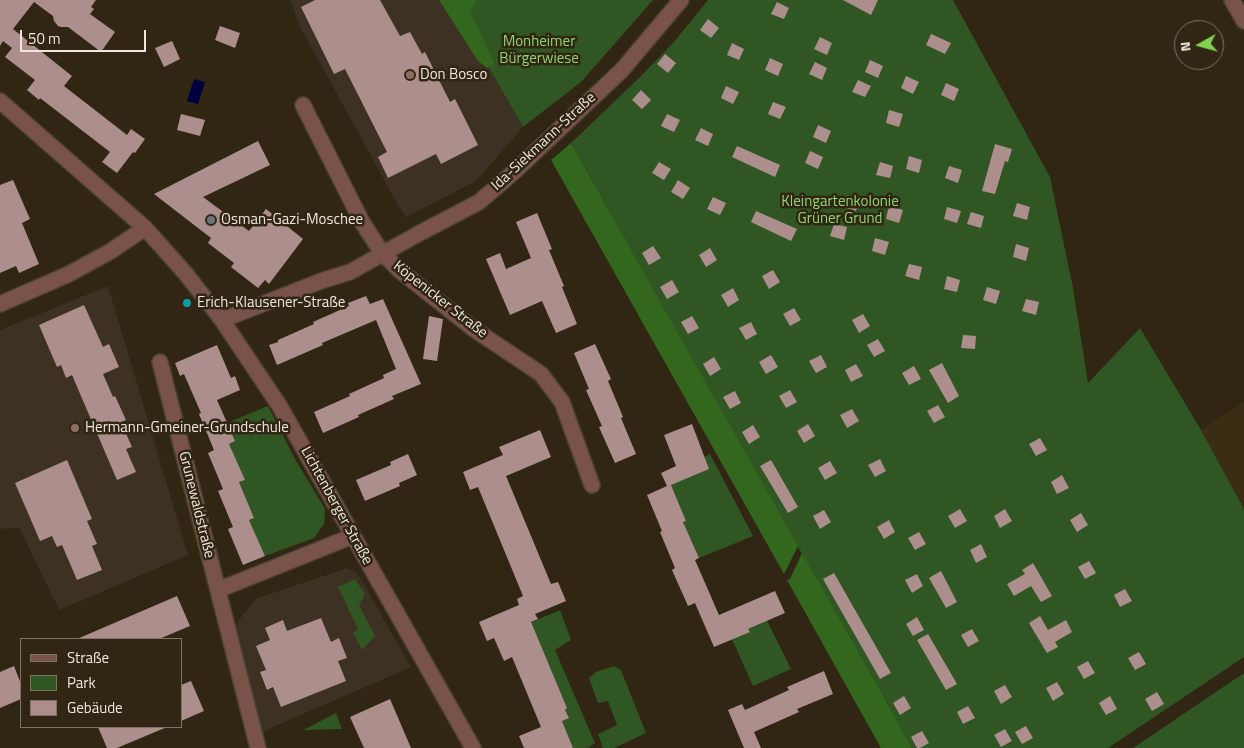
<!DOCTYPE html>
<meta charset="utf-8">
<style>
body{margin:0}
#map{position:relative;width:1244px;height:748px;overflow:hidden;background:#302613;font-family:"Titillium Web",sans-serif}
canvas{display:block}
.legend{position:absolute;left:20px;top:638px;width:162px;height:90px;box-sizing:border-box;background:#302613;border:1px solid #7c7363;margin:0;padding:6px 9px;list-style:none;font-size:15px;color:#ede6da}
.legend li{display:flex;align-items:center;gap:10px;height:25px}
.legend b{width:25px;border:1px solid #7c7363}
.north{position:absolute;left:1174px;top:20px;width:50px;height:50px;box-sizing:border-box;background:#302613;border:1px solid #7c7363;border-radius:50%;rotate:263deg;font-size:14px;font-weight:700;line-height:20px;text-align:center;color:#ede6da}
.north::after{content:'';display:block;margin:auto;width:18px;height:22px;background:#82d04f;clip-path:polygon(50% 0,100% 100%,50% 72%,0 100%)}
.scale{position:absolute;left:20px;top:30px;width:126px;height:22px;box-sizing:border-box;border:2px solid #ede6da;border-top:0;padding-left:6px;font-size:15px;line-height:18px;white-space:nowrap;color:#ede6da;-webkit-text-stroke:4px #302613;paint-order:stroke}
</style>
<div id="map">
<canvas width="1244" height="748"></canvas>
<ul class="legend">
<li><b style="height:6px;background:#79524a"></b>Straße</li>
<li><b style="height:14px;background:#305623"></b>Park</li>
<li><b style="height:14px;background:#ac8f8d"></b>Gebäude</li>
</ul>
<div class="north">N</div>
<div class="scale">50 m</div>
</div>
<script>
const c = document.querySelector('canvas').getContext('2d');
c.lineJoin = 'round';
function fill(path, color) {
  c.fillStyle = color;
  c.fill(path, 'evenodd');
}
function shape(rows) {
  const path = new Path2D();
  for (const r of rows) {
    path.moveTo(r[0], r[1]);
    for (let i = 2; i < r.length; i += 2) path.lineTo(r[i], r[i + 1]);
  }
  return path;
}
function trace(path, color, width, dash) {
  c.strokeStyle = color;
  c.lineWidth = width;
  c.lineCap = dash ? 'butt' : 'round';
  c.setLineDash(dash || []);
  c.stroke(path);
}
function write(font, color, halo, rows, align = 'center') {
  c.font = font + ' "Titillium Web",sans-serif';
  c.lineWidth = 5;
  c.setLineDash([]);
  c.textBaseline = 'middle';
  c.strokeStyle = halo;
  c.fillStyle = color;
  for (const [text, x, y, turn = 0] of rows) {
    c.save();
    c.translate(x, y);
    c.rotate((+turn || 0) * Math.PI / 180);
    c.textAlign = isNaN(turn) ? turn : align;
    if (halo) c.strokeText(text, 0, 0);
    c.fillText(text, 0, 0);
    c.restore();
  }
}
const built = shape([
 [1244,402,1244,509,1201,430]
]);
const education = shape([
 [291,0,450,0,523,127,476,181,406,217,399,207,298,23],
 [108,286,188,555,59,610,19,527,0,529,0,330],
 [347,568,358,574,411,667,262,732,236,624,255,599]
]);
const green = shape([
 [450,0,653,0,581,82,523,127],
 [708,0,953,0,1050,177,1073,288,1088,383,1140,328,1201,430,1244,509,1244,657,1108,748,912,748,878,686,799,549,571,143,640,77,673,43],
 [268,406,295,459,325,509,324,524,314,538,265,556,249,520,254,518,239,482,244,480,229,444,235,441,227,423],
 [710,454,753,536,699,558,683,522,686,521,671,485,704,457],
 [355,579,365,594,359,605,375,636,362,650,353,633,358,629,338,587],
 [560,610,571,640,555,650,595,743,588,748,573,748,562,721,567,715,565,709,567,708,540,645,523,626],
 [767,621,791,669,753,686,732,639,749,632,748,629],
 [614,666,621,670,646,733,614,748,603,748,598,734,617,725,608,701,598,703,589,678,596,672],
 [1244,673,1244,748,1133,748],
 [336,713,342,729,303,730]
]);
const forest = shape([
 [439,0,476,0,470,12,495,64,487,68,478,61],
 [571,143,798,546,784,574,551,160],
 [802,553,878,686,912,748,881,748,787,580,790,579]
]);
const water = shape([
 [194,79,205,82,198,104,187,101]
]);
const building = shape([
 [0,0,96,0,91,7,94,9,90,14,115,32,101,52,68,27,61,27,58,26,54,21,53,16,34,2,13,29,72,76,64,86,127,135,131,129,145,139,135,153,133,152,117,173,102,162,110,152,40,98,39,100,27,90,35,80,5,57,12,48,3,41,0,46],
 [315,0,380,0,400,36,410,32,422,54,425,52,450,102,455,99,478,145,441,164,436,154,388,178,378,157,387,152,345,69,334,74,301,7],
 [843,0,878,0,871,15],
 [777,2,789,8,784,19,771,14],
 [708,19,719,28,711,38,700,30],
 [220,26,240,33,235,48,215,40],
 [931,34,951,43,945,54,926,45],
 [820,37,832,43,827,55,814,49],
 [172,41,180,59,164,67,155,48],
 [732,43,744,49,739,60,727,55],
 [665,54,676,63,668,73,657,64],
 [770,58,783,64,778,76,765,70],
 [870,60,883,66,878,78,865,72],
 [815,62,827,68,822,80,809,74],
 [906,76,919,82,913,94,901,88],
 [858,80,871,86,865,97,852,92],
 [946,83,959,89,954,101,941,95],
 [726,86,739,92,733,104,721,98],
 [641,90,651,100,642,109,632,100],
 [773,102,786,107,780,119,768,114],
 [889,110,903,114,899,127,886,123],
 [181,114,205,120,200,136,177,130],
 [667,114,680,120,674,132,661,126],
 [818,125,831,131,826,143,813,137],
 [701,128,713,134,708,146,695,140],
 [258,141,270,165,203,197,249,231,266,209,303,239,269,284,265,280,258,288,231,267,234,263,208,243,211,238,154,194],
 [995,144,1012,149,1008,162,1005,161,995,194,982,191],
 [737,146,780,165,775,177,732,157],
 [810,151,823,157,818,169,805,163],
 [909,156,922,160,919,173,906,169],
 [659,162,671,169,664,180,652,173],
 [880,162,893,166,890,178,876,175],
 [949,166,962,170,958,183,945,178],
 [13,180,30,219,22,223,39,264,19,273,16,266,0,273,0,185],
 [678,180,690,188,683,199,671,192],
 [846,195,859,199,856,211,842,207],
 [713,197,726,203,720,215,707,209],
 [1017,203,1030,207,1027,220,1013,216],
 [889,206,903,210,899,223,886,219],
 [947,207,961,211,957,223,944,219],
 [756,211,797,229,791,241,751,222],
 [971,212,984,216,981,228,967,224],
 [537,213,552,249,549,250,564,286,562,287,577,324,556,333,542,301,510,315,486,259,500,253,506,269,531,258,516,222],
 [834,224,847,227,844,240,830,236],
 [875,238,889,242,885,255,872,251],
 [1016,244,1029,248,1026,261,1013,257],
 [653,246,661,258,649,265,642,253],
 [710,248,717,260,706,267,699,255],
 [909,264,922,267,919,280,905,276],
 [773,270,780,282,769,289,762,276],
 [947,276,960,280,957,292,944,289],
 [672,280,679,292,667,299,660,287],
 [987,287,1000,291,996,304,983,300],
 [733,288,739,300,728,307,721,295],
 [366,296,370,304,383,299,421,384,392,396,394,399,358,415,359,417,323,433,314,412,350,396,349,394,384,378,383,375,396,369,376,320,322,343,323,345,277,365,269,345,278,342,278,340,314,324,313,322,349,306,348,303],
 [1026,299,1039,302,1036,315,1022,311],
 [84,305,103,347,109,344,119,367,103,374,113,397,115,396,126,420,121,422,132,447,126,449,136,472,117,480,72,375,66,378,61,365,57,367,39,325],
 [794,308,801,320,790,326,783,314],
 [863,314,870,326,859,333,852,320],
 [429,316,443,319,437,361,423,359],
 [692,316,699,328,688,334,681,322],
 [751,322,757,334,746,340,739,328],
 [963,335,976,336,975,349,961,348],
 [878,339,885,351,874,357,867,345],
 [595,344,611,379,608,381,623,417,621,418,636,454,615,463,599,427,602,426,586,390,589,389,574,353],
 [217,345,231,378,235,376,240,390,217,400,235,441,229,444,245,480,239,482,254,518,249,520,265,556,243,565,228,529,233,527,218,491,223,489,208,453,214,450,199,414,201,413,184,374,180,376,175,363],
 [771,355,778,367,766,374,759,362],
 [821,355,827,367,816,373,809,361],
 [714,357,721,369,710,376,703,364],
 [942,363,959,396,948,403,929,370],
 [856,364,863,376,851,382,845,370],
 [914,366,921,379,909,385,902,373],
 [790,390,797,402,786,408,779,396],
 [735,391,741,403,730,409,723,397],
 [938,405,945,417,934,423,927,411],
 [852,409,859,421,847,428,840,415],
 [692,424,709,469,671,485,686,521,683,522,699,558,695,560,719,615,775,591,785,613,748,629,750,632,714,647,695,603,688,606,672,570,675,568,660,532,662,531,647,495,667,486,661,473,676,466,664,435],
 [808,424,815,436,804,443,797,431],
 [753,425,760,437,749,444,742,432],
 [540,430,551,457,506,476,551,584,558,582,566,601,535,614,538,619,531,622,567,708,565,710,569,718,562,721,573,748,524,748,519,736,541,727,512,657,504,661,494,638,487,641,479,622,519,605,517,599,523,596,478,487,470,490,463,472,503,455,499,447],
 [1040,438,1047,450,1036,456,1029,444],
 [408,454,417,475,399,483,400,486,365,501,356,480,391,465,390,462],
 [880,459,886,471,875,477,868,465],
 [67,460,92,519,87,521,97,544,92,546,102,570,77,580,62,545,57,547,52,536,40,541,15,483],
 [771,460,798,507,788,513,760,466],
 [830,461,837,473,825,480,818,468],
 [1062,475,1069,488,1057,494,1051,482],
 [960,509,967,521,955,528,948,516],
 [1005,509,1012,521,1000,528,994,516],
 [824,510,831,522,820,529,813,516],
 [1081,513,1088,525,1077,532,1070,520],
 [889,520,895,532,884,539,877,527],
 [919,532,926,544,915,550,908,538],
 [981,544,987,557,976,563,970,550],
 [1089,561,1096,573,1085,579,1078,567],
 [1033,563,1052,596,1041,602,1031,586,1014,596,1007,584,1025,574,1022,570],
 [941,571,957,602,946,608,929,578],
 [834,573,891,673,880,679,823,579],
 [917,574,923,586,912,593,905,580],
 [1125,589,1132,601,1120,607,1114,595],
 [177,596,190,626,159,639,77,639],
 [1040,616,1048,630,1066,620,1072,632,1055,642,1058,647,1047,653,1029,623],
 [917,617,924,630,913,636,906,624],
 [321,618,331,642,339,638,347,658,338,661,346,681,281,707,273,687,267,690,260,672,266,670,256,646,270,640,265,628,283,620,287,631],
 [972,629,979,641,968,647,961,635],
 [928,634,957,684,946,690,917,640],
 [1139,652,1146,664,1135,670,1128,658],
 [1088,661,1095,673,1084,679,1077,667],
 [14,666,21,684,21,699,0,708,0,672],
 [824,671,833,694,797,709,799,712,754,732,761,748,744,748,728,710,742,704,745,710,789,690,787,687],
 [191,681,204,711,181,721,181,685],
 [1057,682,1064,694,1053,701,1046,688],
 [1005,685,1012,697,1001,704,994,691],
 [1157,692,1164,704,1152,711,1145,699],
 [904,696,911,708,900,715,893,703],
 [1110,696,1117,709,1106,715,1099,703],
 [390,699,411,748,364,748,350,717],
 [968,706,975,718,963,724,957,712],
 [1026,726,1033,738,1022,744,1015,732],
 [98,727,167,727,117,748,107,748],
 [1005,729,1012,741,1001,747,994,735],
 [922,731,929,743,920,748,917,748,911,737]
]);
const minor = shape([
 [1232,0,1244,21],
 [0,101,145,228,186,274,222,320,279,405,473,748],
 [303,105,362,222,382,253,399,270,475,330,541,374,562,402,592,485],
 [0,304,69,274,111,251,145,228],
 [222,320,321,281,350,272,418,234,479,202,515,171,622,70,681,0],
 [160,362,258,748],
 [218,590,353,536]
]);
const markers = [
 [410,75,5,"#8d6e63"],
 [211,220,5,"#6b7280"],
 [187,303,5,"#0f9aa8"],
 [75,428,5,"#8d6e63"]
];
const parkNames = [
 ["Monheimer",539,42],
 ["Bürgerwiese",539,59],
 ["Kleingartenkolonie",840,202],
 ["Grüner Grund",840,219]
];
const poiNames = [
 ["Don Bosco",420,75],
 ["Osman-Gazi-Moschee",221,220],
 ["Erich-Klausener-Straße",197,303],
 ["Hermann-Gmeiner-Grundschule",85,428]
];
const streetNames = [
 ["Ida-Siekmann-Straße",544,142,-43],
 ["Köpenicker Straße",440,300,38],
 ["Grunewaldstraße",196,505,76],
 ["Lichtenberger Straße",336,506,61]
];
fill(built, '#3b2d14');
fill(education, '#3c3122');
fill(green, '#305623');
fill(forest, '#32671d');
fill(water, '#00003f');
fill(building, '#ac8f8d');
trace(minor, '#4a412f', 18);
trace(minor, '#79524a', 15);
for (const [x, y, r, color] of markers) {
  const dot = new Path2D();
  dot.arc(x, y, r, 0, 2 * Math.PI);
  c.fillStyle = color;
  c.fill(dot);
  trace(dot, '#302613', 2);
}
write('15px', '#8cd573', '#302613', parkNames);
write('15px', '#ede6da', '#302613', poiNames, 'left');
write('15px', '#ede6da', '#302613', streetNames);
</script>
